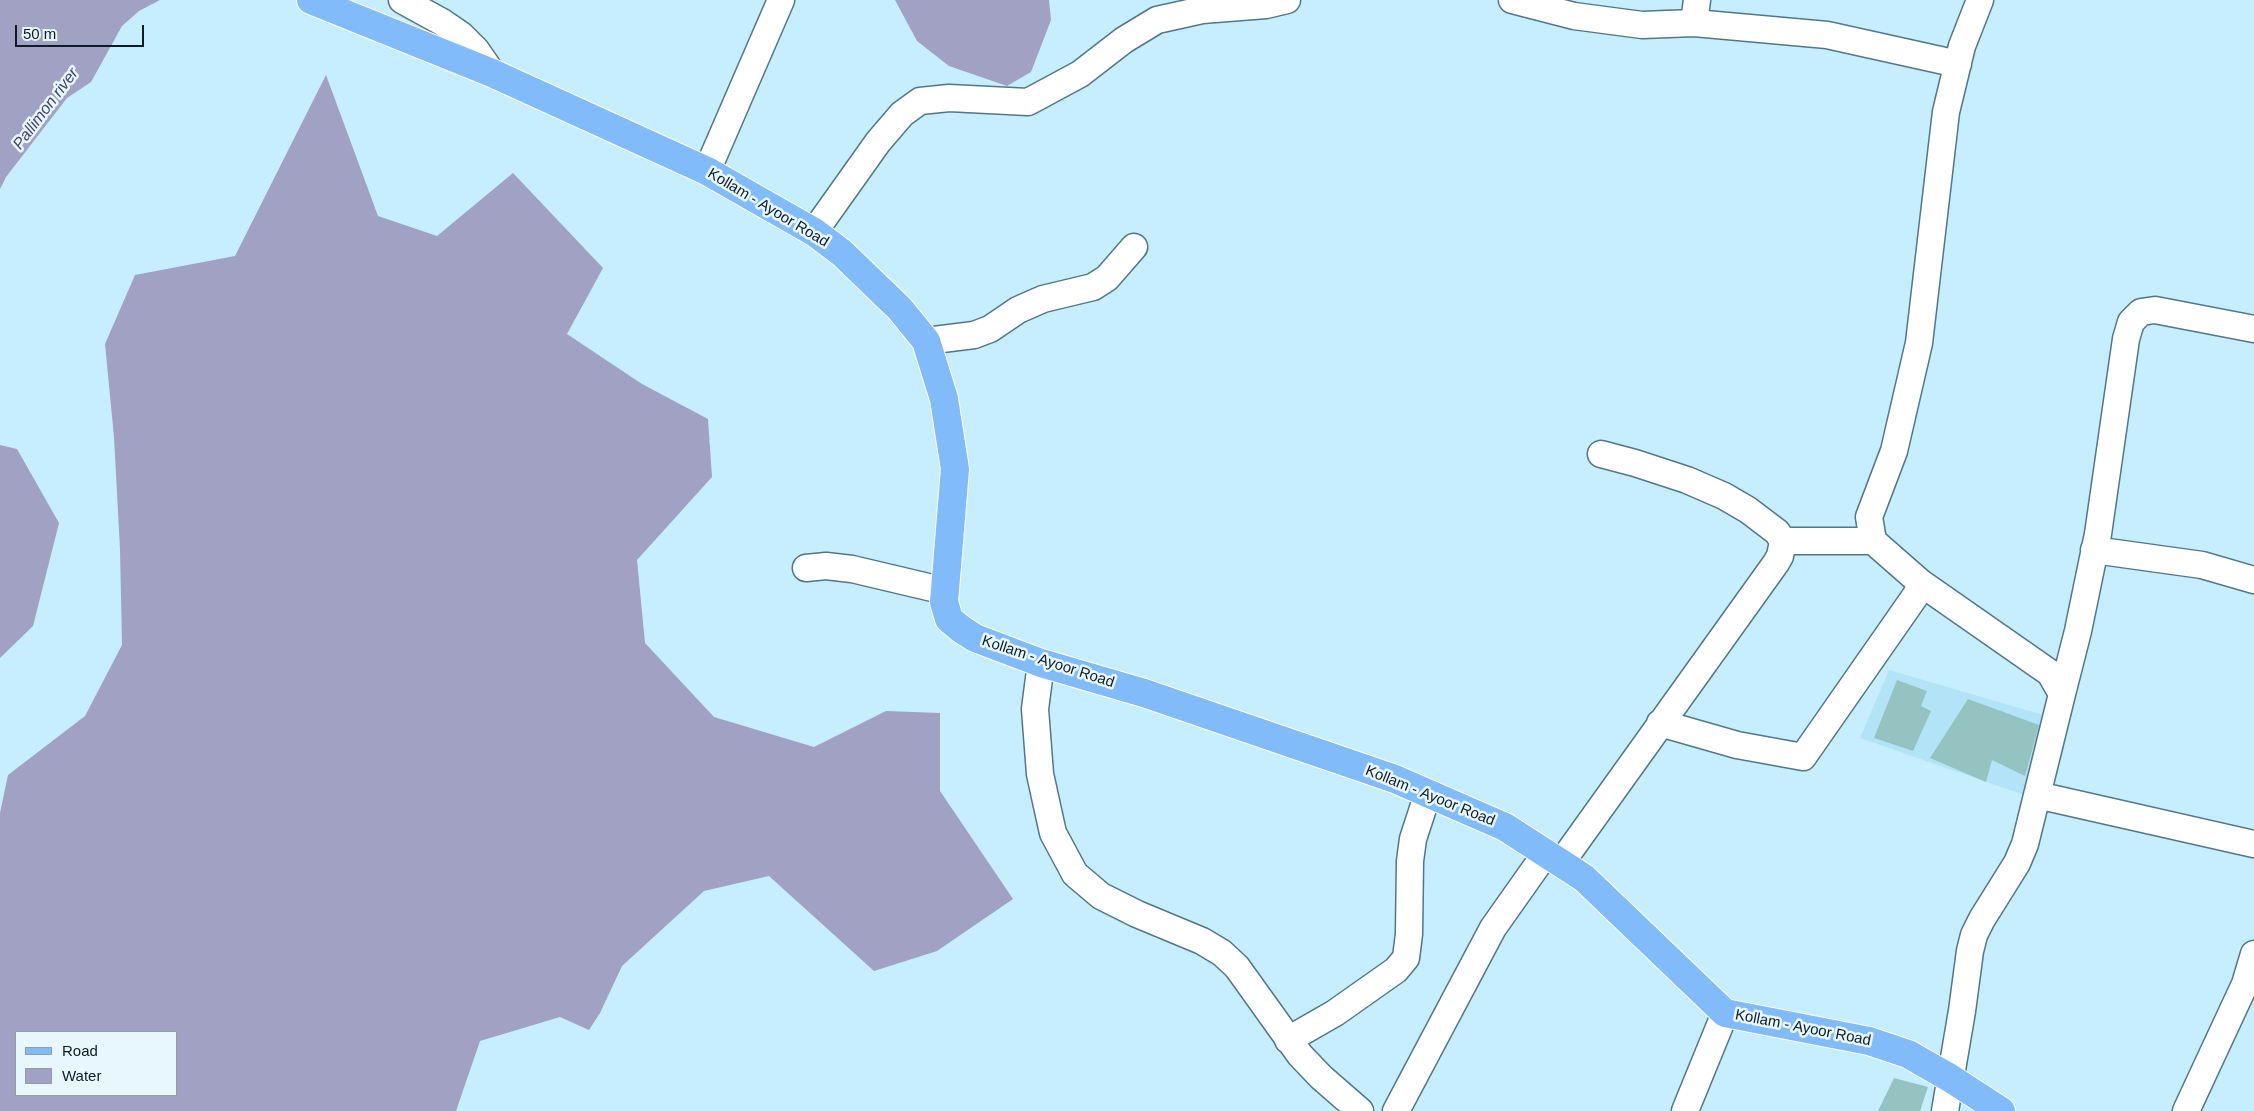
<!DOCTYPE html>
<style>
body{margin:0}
#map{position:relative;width:2254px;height:1111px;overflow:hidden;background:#c6eefe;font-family:Arial,sans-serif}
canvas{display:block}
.legend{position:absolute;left:15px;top:1031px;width:162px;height:65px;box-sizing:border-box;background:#e7f7fd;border:1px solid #90a0a6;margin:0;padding:6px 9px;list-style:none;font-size:15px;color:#0e1d23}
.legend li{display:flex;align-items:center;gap:10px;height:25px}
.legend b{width:25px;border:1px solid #90a0a6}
.scale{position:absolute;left:15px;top:25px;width:129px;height:22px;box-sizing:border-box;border:2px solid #0e1d23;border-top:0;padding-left:6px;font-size:15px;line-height:18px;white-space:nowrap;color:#0e1d23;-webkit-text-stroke:4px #e7f7fd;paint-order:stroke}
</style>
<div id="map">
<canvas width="2254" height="1111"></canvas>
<ul class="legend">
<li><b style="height:6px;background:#82bbfa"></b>Road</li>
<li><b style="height:14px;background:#a1a1c3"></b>Water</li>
</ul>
<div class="scale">50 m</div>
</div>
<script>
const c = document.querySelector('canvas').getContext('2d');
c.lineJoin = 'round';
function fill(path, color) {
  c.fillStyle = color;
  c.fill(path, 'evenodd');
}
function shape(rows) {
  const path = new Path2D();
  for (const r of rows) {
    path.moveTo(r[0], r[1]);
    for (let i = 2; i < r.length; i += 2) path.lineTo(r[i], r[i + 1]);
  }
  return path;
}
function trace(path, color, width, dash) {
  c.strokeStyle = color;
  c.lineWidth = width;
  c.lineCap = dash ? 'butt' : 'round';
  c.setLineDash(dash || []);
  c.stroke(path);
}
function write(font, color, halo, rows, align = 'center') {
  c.font = font + ' Arial,sans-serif';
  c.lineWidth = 5;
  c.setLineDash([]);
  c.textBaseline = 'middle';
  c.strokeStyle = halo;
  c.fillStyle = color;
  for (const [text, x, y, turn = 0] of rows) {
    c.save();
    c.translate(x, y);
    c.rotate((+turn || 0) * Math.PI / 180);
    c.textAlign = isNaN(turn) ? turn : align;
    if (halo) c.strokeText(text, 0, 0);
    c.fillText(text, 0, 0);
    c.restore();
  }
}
const built = shape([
 [1889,670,2050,717,2027,796,1860,738]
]);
const water = shape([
 [0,0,160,0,139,11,122,26,91,82,67,98,6,177,0,189],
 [895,0,1049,0,1051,20,1031,72,1007,86,949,66,917,41],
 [326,75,378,216,437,236,513,173,603,268,567,334,642,384,708,419,712,477,637,560,645,643,714,717,814,747,886,711,940,713,940,791,1013,899,937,951,874,971,769,876,704,891,622,966,600,1013,589,1030,560,1017,480,1041,456,1111,0,1111,0,813,8,775,85,716,122,645,120,549,114,437,105,344,135,275,235,256],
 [16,1032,176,1032,176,1095,16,1095],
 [0,445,17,449,59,523,33,626,0,658]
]);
const building = shape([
 [1897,680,1927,691,1921,706,1931,711,1913,751,1874,738],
 [1968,699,2039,725,2025,776,1992,760,1986,782,1930,758],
 [1894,1078,1928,1087,1920,1111,1878,1111]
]);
const minor = shape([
 [402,0,442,22,461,35,476,50,492,73],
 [1512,0,1574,16,1642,25,1694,23,1827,35,1958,64],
 [1694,23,1697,0],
 [707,171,781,0],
 [814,232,878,142,902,114,920,101,949,98,1028,102,1080,74,1124,40,1157,20,1202,10,1266,5,1287,0],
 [926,341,974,335,990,329,1018,310,1043,299,1093,287,1107,278,1134,247],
 [1783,541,1873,541],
 [2094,550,2202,565,2254,580],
 [806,568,826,566,852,569,945,591],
 [1041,663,1035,709,1040,774,1053,833,1075,874,1101,896,1137,914,1202,941,1222,953,1237,967,1300,1055,1321,1077,1360,1111],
 [2062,694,2078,631,2098,534,2126,339,2131,322,2141,312,2155,310,2254,329],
 [1660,723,1737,745,1803,757,1916,595,1921,583],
 [2037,795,2254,844],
 [1561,863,1776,563,1780,556,1783,541,1777,532,1748,510,1724,496,1687,480,1635,463,1601,454],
 [1288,1040,1335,1013,1396,970,1406,958,1409,934,1410,861,1413,839,1428,793],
 [1396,1111,1493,928,1546,853],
 [1685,1111,1725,1013],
 [1945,1111,1962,1011,1970,951,1974,935,1982,919,2017,863,2025,844,2062,694,2050,673,1921,583,1873,541,1869,517,1894,451,1919,343,1946,112,1962,46,1980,0],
 [2186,1111,2245,984,2254,954]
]);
const major = shape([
 [311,0,492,73,707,171,814,232,842,253,900,309,926,341,944,399,955,469,944,602,949,619,961,629,975,638,1041,663,1144,693,1395,779,1505,827,1584,878,1725,1013,1869,1041,1908,1054,1950,1078,2001,1111]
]);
const streetNames = [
 ["Kollam - Ayoor Road",768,208,31],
 ["Kollam - Ayoor Road",1048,662,18],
 ["Kollam - Ayoor Road",1430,796,22],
 ["Kollam - Ayoor Road",1803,1028,11]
];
const waterNames = [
 ["Pallimon river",46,109,-53]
];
fill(built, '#b3e3f6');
fill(water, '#a1a1c3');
fill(building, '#94c3c2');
trace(minor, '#537785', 29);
trace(major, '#fff', 30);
trace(minor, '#fff', 26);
trace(major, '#82bbfa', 28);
write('15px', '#0e1d23', '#e7f7fd', streetNames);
write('italic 16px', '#464474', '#e7f7fd', waterNames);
</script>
